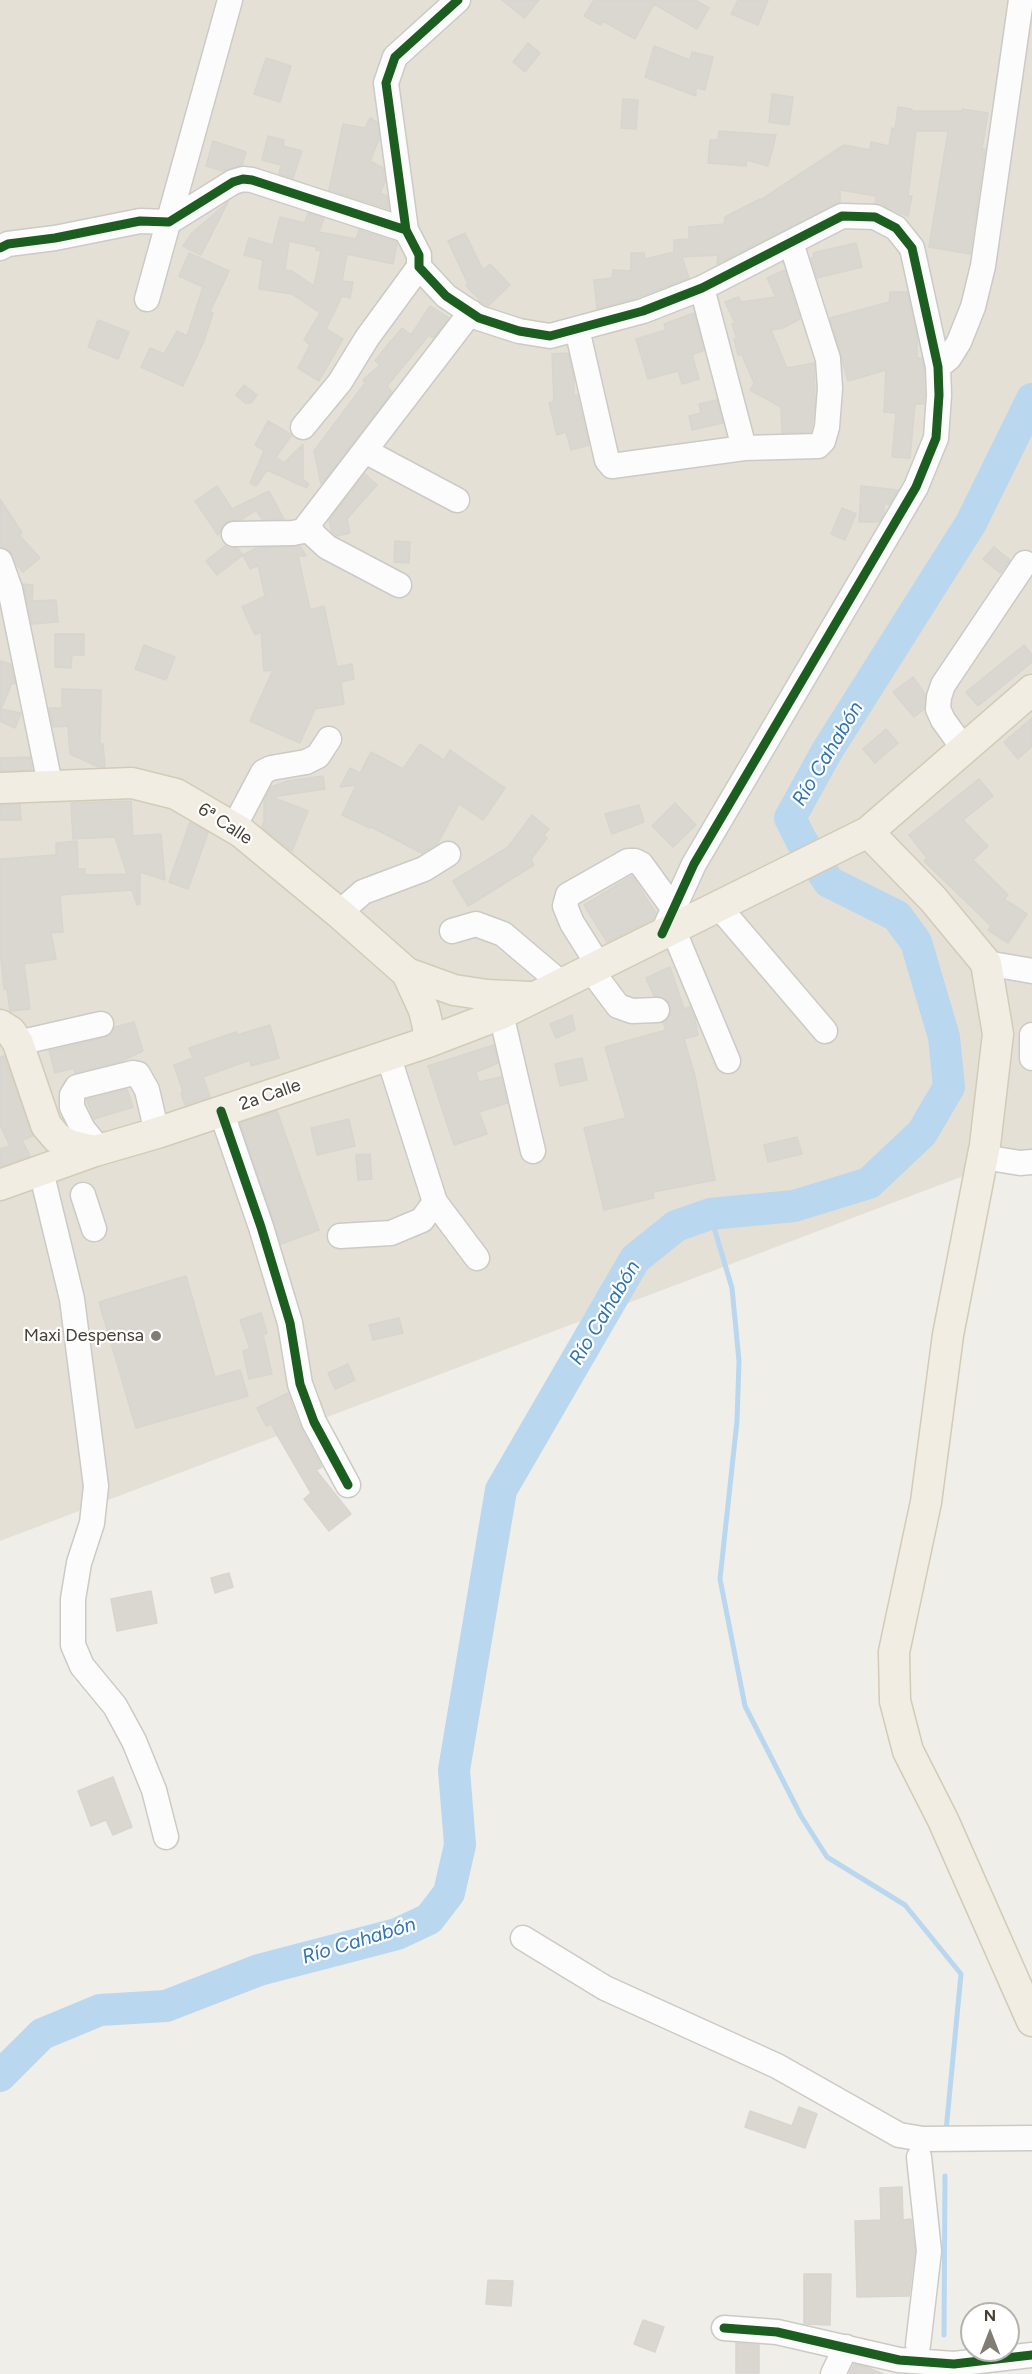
<!DOCTYPE html>
<meta charset="utf-8">
<style>
body{margin:0}
#map{position:relative;width:1032px;height:2374px;overflow:hidden;background:#f0eee9;font-family:Figtree,sans-serif}
canvas{display:block}
.north{position:absolute;left:960px;top:2302px;width:60px;height:60px;box-sizing:border-box;background:#fff;border:2px solid #b5b3ae;border-radius:50%;rotate:0deg;font-size:16px;font-weight:700;line-height:24px;text-align:center;color:#464035}
.north::after{content:'';display:block;margin:auto;width:21px;height:27px;background:#827d74;clip-path:polygon(50% 0,100% 100%,50% 72%,0 100%)}
</style>
<div id="map">
<canvas width="1032" height="2374"></canvas>
<div class="north">N</div>
</div>
<script>
const c = document.querySelector('canvas').getContext('2d');
c.lineJoin = 'round';
function fill(path, color) {
  c.fillStyle = color;
  c.fill(path, 'evenodd');
}
function shape(rows) {
  const path = new Path2D();
  for (const r of rows) {
    path.moveTo(r[0], r[1]);
    for (let i = 2; i < r.length; i += 2) path.lineTo(r[i], r[i + 1]);
  }
  return path;
}
function trace(path, color, width, dash) {
  c.strokeStyle = color;
  c.lineWidth = width;
  c.lineCap = dash ? 'butt' : 'round';
  c.setLineDash(dash || []);
  c.stroke(path);
}
function write(font, color, halo, rows, align = 'center') {
  c.font = font + ' Figtree,sans-serif';
  c.lineWidth = 4.5;
  c.setLineDash([]);
  c.textBaseline = 'middle';
  c.strokeStyle = halo;
  c.fillStyle = color;
  for (const [text, x, y, turn = 0] of rows) {
    c.save();
    c.translate(x, y);
    c.rotate((+turn || 0) * Math.PI / 180);
    c.textAlign = isNaN(turn) ? turn : align;
    if (halo) c.strokeText(text, 0, 0);
    c.fillText(text, 0, 0);
    c.restore();
  }
}
const residential = shape([
 [0,0,1032,0,1032,1150,0,1541]
]);
const stream = shape([
 [710,1214,732,1288,739,1361,737,1421,720,1579,745,1706,801,1816,827,1857,905,1905,961,1974,946,2131],
 [944,2335,945,2176]
]);
const river = shape([
 [0,2076,42,2034,100,2010,166,2006,259,1970,397,1934,429,1919,449,1893,460,1845,454,1770,501,1490,635,1259,676,1226,710,1214,794,1206,869,1183,922,1133,949,1087,944,1037,916,942,897,916,829,882,801,840,790,818,827,751,971,523,1032,399]
]);
const building = shape([
 [502,0,539,0,524,18,502,0],
 [594,0,695,0,709,8,697,29,654,4,635,39,603,21,601,25,584,16,594,0],
 [738,0,768,0,758,25,731,14,738,0],
 [528,43,540,53,525,72,513,62,528,43],
 [654,46,690,60,692,52,713,57,705,90,696,88,696,96,645,77,654,46],
 [266,58,291,66,280,102,254,94,266,58],
 [772,94,793,97,789,125,769,122,772,94],
 [623,99,638,100,636,129,621,128,623,99],
 [898,107,912,109,912,111,962,111,962,109,988,113,982,149,985,149,970,254,929,247,948,131,916,131,908,196,912,196,908,216,875,203,876,196,840,190,840,202,717,264,718,255,682,257,689,278,639,297,597,309,594,280,612,278,613,270,631,271,631,253,644,253,645,259,674,252,674,240,689,239,689,227,724,224,725,217,760,199,759,201,844,145,870,150,871,142,889,146,892,128,895,129,898,107],
 [370,118,377,122,379,139,370,161,383,168,385,182,380,193,387,196,389,209,329,190,343,124,365,128,370,118],
 [719,131,776,135,768,166,747,160,746,166,708,163,710,140,718,140,719,131],
 [268,136,284,140,283,146,302,151,293,178,279,174,281,165,262,160,268,136],
 [213,141,246,152,242,165,223,171,206,166,213,141],
 [228,202,201,255,183,246,192,233,228,202],
 [308,213,324,218,319,232,356,239,359,230,396,242,397,244,393,264,347,254,342,281,353,282,350,298,342,296,326,329,343,339,319,381,298,368,310,345,304,340,320,313,292,294,259,289,263,260,244,255,249,238,273,245,280,217,305,223,308,213],
 [289,241,316,247,316,250,321,251,314,286,292,271,285,270,289,241],
 [465,233,483,270,490,264,510,285,488,306,483,303,466,286,468,284,448,241,465,233],
 [856,243,862,267,817,278,811,258,814,257,813,253,856,243],
 [189,253,229,271,210,312,213,313,204,341,183,386,141,367,150,348,164,354,177,331,187,336,203,287,179,276,189,253],
 [785,270,800,319,783,328,771,330,787,368,814,363,815,403,811,432,782,433,781,407,750,390,754,383,742,355,738,355,734,339,737,339,732,324,735,323,725,302,739,297,741,302,776,297,767,278,785,270],
 [890,292,907,292,917,336,917,358,922,358,924,369,924,404,915,404,910,458,892,457,896,413,884,412,886,370,848,381,830,318,889,302,890,292],
 [430,306,449,318,433,338,429,335,387,386,392,392,321,484,314,451,365,383,363,380,380,365,375,361,386,347,402,328,411,335,430,306],
 [694,313,704,350,692,355,699,379,682,384,678,371,648,379,636,339,666,330,664,324,694,313],
 [98,320,129,332,118,359,88,347,98,320],
 [568,353,574,378,574,395,577,395,589,445,571,450,566,432,557,435,549,403,554,401,552,354,568,353],
 [244,385,257,395,251,403,245,403,236,395,244,385],
 [717,400,723,423,692,430,689,416,701,413,699,404,717,400],
 [268,421,292,435,276,457,284,463,303,444,303,479,309,484,307,488,267,470,256,486,250,483,264,451,255,445,268,421],
 [365,474,377,485,347,519,350,533,337,536,332,532,329,520,365,474],
 [217,486,232,509,269,491,284,519,262,519,256,510,241,520,226,522,218,535,195,501,217,486],
 [861,486,898,490,890,504,884,504,884,514,879,522,859,522,861,486],
 [0,499,22,533,19,535,40,558,23,572,16,564,10,551,0,546,0,499],
 [842,508,856,514,845,540,831,534,842,508],
 [395,541,410,542,409,563,394,562,395,541],
 [226,545,237,548,243,555,217,575,206,561,226,545],
 [300,546,306,556,298,556,310,610,324,606,337,667,352,664,354,679,341,682,344,704,315,709,300,743,250,721,273,670,264,671,261,632,255,635,242,607,265,596,258,565,250,569,243,555,256,548,300,546],
 [994,547,1010,560,1000,573,983,559,994,547],
 [23,584,33,585,32,601,56,600,58,622,32,624,23,584],
 [55,634,84,634,84,655,72,655,71,668,55,667,55,634],
 [144,645,175,657,166,680,135,669,144,645],
 [1024,645,1032,655,1032,662,978,706,966,692,1024,645],
 [0,661,11,664,15,684,12,683,1,709,21,713,15,728,0,721,0,661],
 [913,677,925,694,924,709,914,717,893,692,913,677],
 [62,689,101,690,100,744,103,744,105,767,99,767,70,754,68,726,53,727,49,708,62,708,62,689],
 [1032,718,1032,746,1018,759,1004,742,1032,718],
 [886,729,898,743,875,763,863,749,886,729],
 [420,744,444,760,450,750,505,788,483,820,459,804,438,843,422,853,371,827,370,828,342,815,356,785,340,787,350,768,360,773,371,752,403,769,420,744],
 [30,757,32,770,0,771,0,758,30,757],
 [323,776,325,789,272,797,308,811,292,851,289,849,262,827,264,821,264,801,271,787,287,781,323,776],
 [979,779,993,796,963,820,988,846,973,860,1008,895,1004,899,1027,914,1008,943,988,930,991,926,924,861,927,858,909,835,979,779],
 [131,801,133,836,161,834,165,880,140,872,140,904,137,905,132,890,60,895,63,932,51,933,56,959,24,964,30,1009,10,1011,7,989,4,989,0,950,0,859,56,855,56,843,77,841,78,869,85,869,85,875,127,874,115,837,73,839,71,803,131,801],
 [675,803,696,825,673,847,652,826,675,803],
 [20,804,21,820,0,820,0,805,20,804],
 [639,805,644,822,612,834,605,814,639,805],
 [532,815,549,829,544,835,547,838,531,859,534,865,468,906,453,881,508,847,532,815],
 [190,822,208,833,188,889,169,882,190,822],
 [632,876,656,913,653,919,607,942,584,905,632,876],
 [670,967,684,1009,690,1007,695,1020,698,1035,684,1039,695,1076,715,1180,653,1192,654,1198,604,1210,584,1128,626,1118,605,1047,666,1030,663,1022,670,1016,669,1003,663,997,654,996,646,978,670,967],
 [572,1015,575,1030,556,1038,550,1024,572,1015],
 [134,1022,143,1051,119,1062,75,1073,74,1068,55,1073,49,1051,104,1038,111,1034,115,1027,134,1022],
 [270,1025,279,1058,251,1066,250,1060,203,1077,210,1097,185,1105,181,1093,183,1092,174,1065,193,1058,189,1048,236,1032,237,1035,270,1025],
 [494,1045,498,1063,476,1072,479,1082,501,1077,507,1103,479,1112,487,1134,454,1145,428,1066,494,1045],
 [4,1056,33,1136,22,1140,30,1156,0,1167,0,1149,10,1146,0,1125,0,1057,4,1056],
 [582,1058,587,1080,560,1086,555,1064,582,1058],
 [127,1089,133,1107,94,1119,86,1099,127,1089],
 [277,1111,319,1230,281,1244,240,1123,277,1111],
 [349,1119,355,1146,317,1155,311,1128,349,1119],
 [797,1137,802,1154,768,1162,764,1145,797,1137],
 [370,1154,372,1179,358,1180,356,1155,370,1154],
 [186,1276,215,1377,240,1370,248,1396,136,1428,99,1302,186,1276],
 [261,1313,267,1333,263,1335,272,1374,249,1379,243,1351,250,1349,240,1320,261,1313],
 [399,1318,403,1333,373,1340,369,1325,399,1318],
 [348,1364,355,1380,335,1389,328,1373,348,1364],
 [288,1393,298,1422,322,1467,316,1470,351,1514,329,1531,304,1499,311,1493,276,1433,271,1424,266,1426,257,1408,288,1393],
 [229,1573,233,1587,215,1593,211,1578,229,1573],
 [151,1591,157,1623,117,1631,111,1599,151,1591],
 [113,1777,132,1827,113,1835,106,1820,91,1826,78,1791,113,1777],
 [799,2107,817,2114,805,2148,745,2127,750,2111,792,2126,799,2107],
 [902,2187,903,2220,911,2219,915,2251,909,2296,857,2297,855,2221,881,2220,880,2188,902,2187],
 [804,2274,831,2274,830,2325,804,2324,804,2274],
 [488,2280,513,2281,511,2306,486,2304,488,2280],
 [643,2320,664,2327,655,2352,634,2344,643,2320],
 [736,2343,759,2345,759,2373,736,2373,736,2343],
 [854,2364,867,2367,883,2374,849,2374,854,2364]
]);
const minor = shape([
 [458,0,395,57,386,83,406,230,419,255,419,267,446,296,479,318,519,331,550,336,643,311,702,288,842,216,875,217,896,228,912,248,938,367,939,395,936,438,916,487,694,864,662,934],
 [0,248,8,244,55,238,140,221,169,222,233,182,243,179,252,180,406,230],
 [702,288,744,448],
 [147,299,230,0],
 [577,329,607,460,612,466,744,448,818,446,823,441,827,427,830,388,828,359,791,243],
 [938,367,949,358,959,342,973,307,983,266,1021,0],
 [303,427,340,382,367,338,419,267],
 [365,451,457,500],
 [308,525,314,535,327,547,399,585],
 [234,534,293,533,303,531,471,312],
 [0,561,10,589,50,784],
 [964,749,943,720,938,709,939,697,943,685,1025,563],
 [234,827,263,772,271,768,306,762,318,756,329,739],
 [719,907,825,1031],
 [339,913,363,892,424,869,448,854],
 [673,929,728,1061],
 [452,931,476,924,503,934,562,984],
 [986,963,1032,971],
 [599,966,572,923,565,906,568,895,628,861,635,861,641,864,673,908],
 [591,970,618,1006,632,1011,657,1010],
 [501,1014,533,1151],
 [1032,1035,1032,1058],
 [18,1043,101,1024],
 [221,1111,261,1227,290,1323,300,1384,314,1422,348,1485],
 [100,1150,83,1129,72,1107,72,1095,77,1087,133,1073,138,1074,147,1090,157,1133],
 [983,1157,1020,1163,1032,1162],
 [41,1171,72,1299,96,1486,92,1523,79,1563,73,1599,73,1645,82,1666,115,1706,134,1741,154,1790,166,1837],
 [83,1195,94,1229],
 [435,1202,477,1258],
 [340,1236,391,1233,422,1220,435,1202,388,1055],
 [523,1938,605,1988,777,2066,899,2135,923,2139,1032,2138],
 [724,2328,777,2332,899,2360,954,2364,1032,2355],
 [918,2345,929,2251,919,2157],
 [833,2374,846,2347]
]);
const major = shape([
 [0,788,132,783,176,794,241,832,339,913,407,973,454,990,487,995,530,997],
 [868,832,933,899,986,963,998,1034,985,1145,948,1335,926,1502,894,1652,895,1701,908,1751,943,1820,1032,2021],
 [407,973,424,1010,428,1027,428,1042],
 [0,1025,11,1032,18,1043,46,1125,57,1138,69,1145,95,1151],
 [0,1185,95,1151,157,1133,428,1042,501,1014,868,832,1032,690]
]);
const cycleway = shape([
 [458,0,395,57,386,83,406,230,419,255,419,267,446,296,479,318,519,331,550,336,643,311,702,288,842,216,875,217,896,228,912,248,938,367,939,395,936,438,916,487,694,864,662,934],
 [0,248,8,244,55,238,140,221,169,222,233,182,243,179,252,180,406,230],
 [221,1111,261,1227,290,1323,300,1384,314,1422,348,1485],
 [724,2328,777,2332,899,2360,954,2364,1032,2355]
]);
const markers = [
 [156,1336,6,"#827d74"]
];
const streetNames = [
 ["6ª Calle",225,824,33],
 ["2a Calle",270,1095,-19]
];
const poiNames = [
 ["Maxi Despensa",144,1336]
];
const waterNames = [
 ["Río Cahabón",828,754,-59],
 ["Río Cahabón",605,1313,-59],
 ["Río Cahabón",359,1941,-17]
];
fill(residential, '#e4e0d6');
trace(stream, '#b9d7ef', 5);
trace(river, '#b9d7ef', 32);
fill(building, '#dad7d1');
trace(building, '#d8d5cf', 1.5);
trace(minor, '#cccac5', 27);
trace(major, '#d2cbb6', 33);
trace(minor, '#fdfcfc', 24);
trace(major, '#f1ede3', 30);
trace(cycleway, '#1b5e20', 9);
for (const [x, y, r, color] of markers) {
  const dot = new Path2D();
  dot.arc(x, y, r, 0, 2 * Math.PI);
  c.fillStyle = color;
  c.fill(dot);
  trace(dot, '#fff', 2);
}
write('18px', '#464035', '#fff', streetNames);
write('18px', '#464035', '#fff', poiNames, 'right');
write('italic 20px', '#2e75b2', '#fff', waterNames);
</script>
